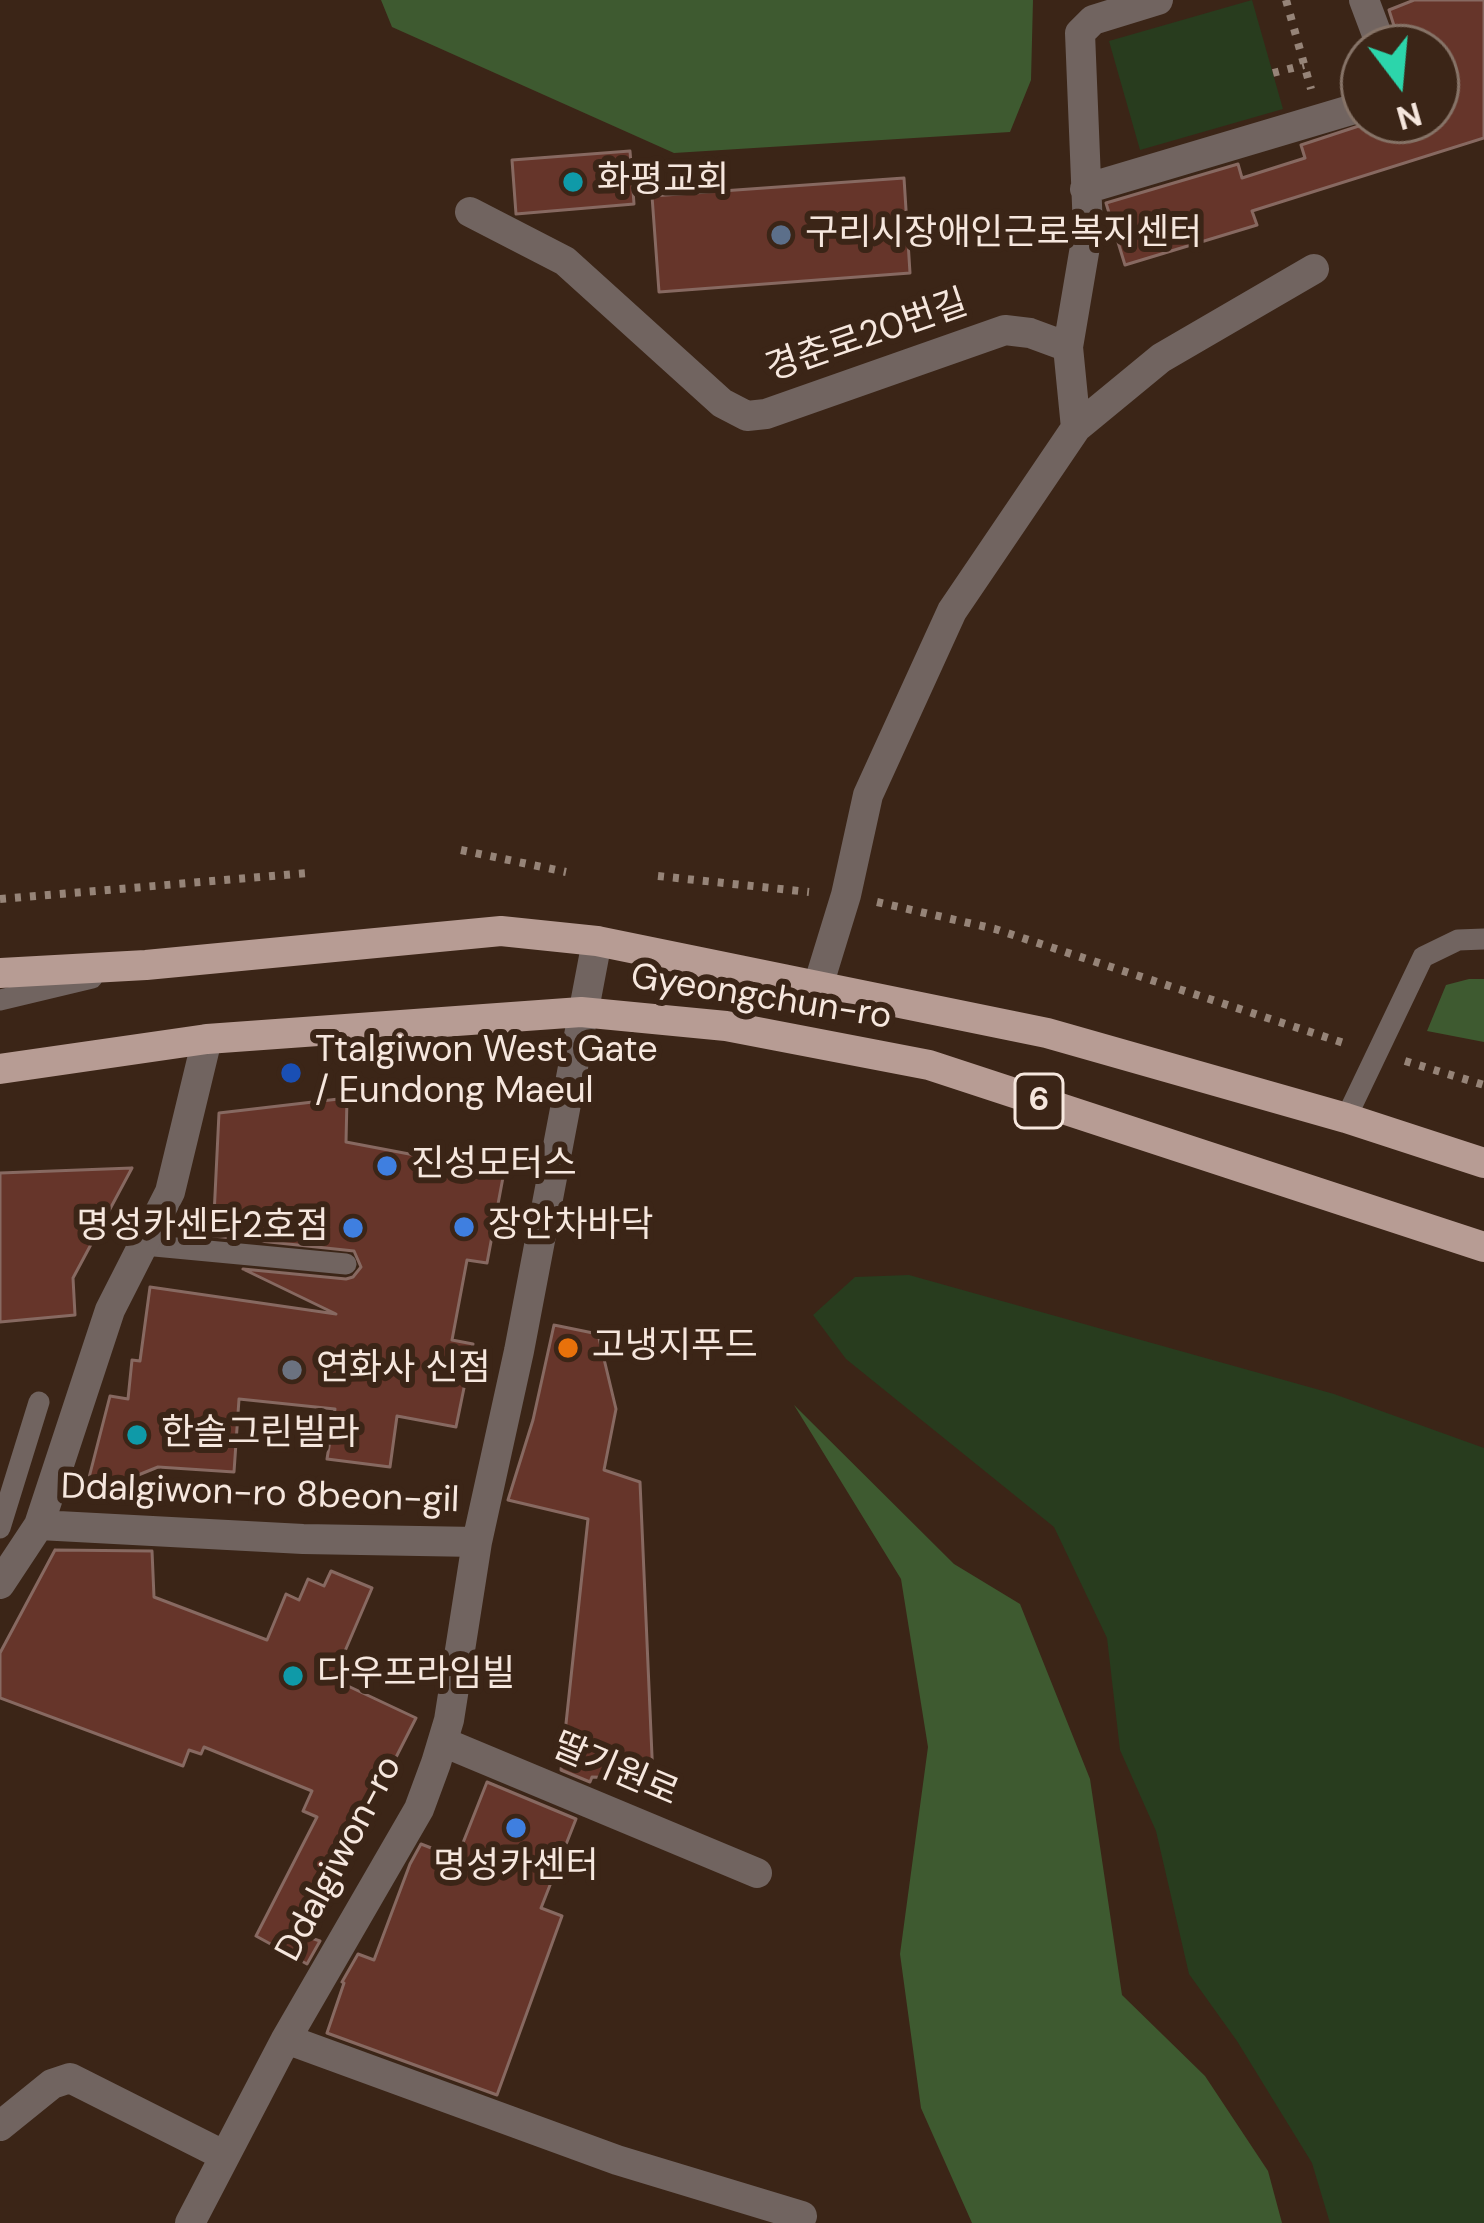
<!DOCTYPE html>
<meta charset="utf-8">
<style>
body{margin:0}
#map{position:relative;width:1484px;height:2223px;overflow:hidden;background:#3b2517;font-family:"DM Sans",sans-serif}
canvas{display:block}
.north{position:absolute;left:1340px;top:24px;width:120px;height:120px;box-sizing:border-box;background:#3b2517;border:3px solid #867367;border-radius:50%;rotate:164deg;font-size:33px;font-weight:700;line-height:48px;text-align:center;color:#f6e7de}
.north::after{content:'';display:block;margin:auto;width:42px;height:54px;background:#2cd5ab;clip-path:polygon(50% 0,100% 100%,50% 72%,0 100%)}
</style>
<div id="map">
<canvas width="1484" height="2223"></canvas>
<div class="north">N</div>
</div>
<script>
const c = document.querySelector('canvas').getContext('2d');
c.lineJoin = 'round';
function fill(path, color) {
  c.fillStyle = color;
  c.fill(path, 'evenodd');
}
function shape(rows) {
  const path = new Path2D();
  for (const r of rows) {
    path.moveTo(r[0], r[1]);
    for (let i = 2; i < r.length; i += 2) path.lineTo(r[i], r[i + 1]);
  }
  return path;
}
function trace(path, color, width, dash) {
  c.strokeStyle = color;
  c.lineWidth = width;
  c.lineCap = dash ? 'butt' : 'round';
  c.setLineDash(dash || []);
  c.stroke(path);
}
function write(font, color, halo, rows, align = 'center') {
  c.font = font + ' "DM Sans","Noto Sans KR",sans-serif';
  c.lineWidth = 12;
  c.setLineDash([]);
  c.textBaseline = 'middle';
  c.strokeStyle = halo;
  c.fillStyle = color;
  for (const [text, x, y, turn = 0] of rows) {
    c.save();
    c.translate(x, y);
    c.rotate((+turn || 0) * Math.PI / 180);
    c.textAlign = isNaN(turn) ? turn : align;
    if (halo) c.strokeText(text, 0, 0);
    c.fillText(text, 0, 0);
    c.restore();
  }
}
const green = shape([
 [1252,0,1283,109,1140,150,1109,41],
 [909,1275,1334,1394,1484,1448,1484,2223,1330,2223,1312,2163,1237,2041,1189,1974,1156,1831,1120,1750,1107,1638,1054,1527,846,1359,813,1315,855,1277]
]);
const forest = shape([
 [381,0,1033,0,1031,80,1010,132,674,153,392,27],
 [1469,979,1484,979,1484,1042,1427,1031,1446,985],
 [794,1405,954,1564,1020,1604,1090,1779,1122,1995,1205,2076,1268,2171,1282,2223,972,2223,921,2108,900,1954,928,1747,901,1579]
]);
const building = shape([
 [1414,0,1484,0,1484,138,1252,211,1257,225,1125,265,1106,203,1238,164,1242,178,1305,158,1301,145,1377,120,1436,120,1436,48,1401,48,1389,10,1414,0],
 [630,151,634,204,516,214,512,160,630,151],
 [904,178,910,273,659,292,652,196,904,178],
 [347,1098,346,1142,504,1172,487,1263,467,1260,452,1340,473,1344,456,1427,397,1416,390,1467,327,1459,335,1409,239,1399,234,1472,158,1467,84,1497,110,1396,128,1399,132,1360,140,1361,150,1287,336,1314,243,1269,346,1279,353,1277,361,1267,354,1251,213,1236,219,1113,347,1098],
 [132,1168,73,1278,75,1315,0,1322,0,1173,132,1168],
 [554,1325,598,1334,616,1409,604,1470,640,1482,653,1779,592,1777,590,1782,561,1770,588,1519,508,1500,533,1420,554,1325],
 [55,1550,152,1551,154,1597,267,1640,286,1594,299,1600,308,1579,324,1586,331,1571,372,1588,333,1679,416,1718,305,1936,320,1941,307,1964,256,1936,317,1817,303,1811,312,1791,204,1747,201,1754,189,1750,183,1766,0,1698,0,1653,55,1550],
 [487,1782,576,1819,541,1908,562,1916,497,2095,327,2033,344,1983,342,1982,358,1954,374,1960,410,1864,421,1844,457,1858,487,1782]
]);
const path = shape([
 [1286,0,1311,89],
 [1273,73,1304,65],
 [461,850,566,872],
 [658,876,809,892],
 [0,899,308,873],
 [877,902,995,929,1350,1045],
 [1405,1061,1484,1085]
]);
const lane = shape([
 [0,1000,92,978],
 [1346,1118,1423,957,1458,940,1484,939],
 [144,1245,346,1264],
 [0,1528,39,1402]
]);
const street = shape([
 [1364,0,1382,48],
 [1085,189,1364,106],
 [470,212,565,261,722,403,747,416,766,414,1005,330,1030,333,1068,347],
 [1076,428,1161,358,1314,269],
 [818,986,846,895,868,795,952,611,1076,428,1068,347,1088,229,1080,33,1093,20,1158,0],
 [39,1525,110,1310,170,1192,207,1039],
 [0,1584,39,1525,303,1539,477,1542],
 [443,1742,757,1873],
 [286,2039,617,2160,802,2216],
 [0,2126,52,2084,70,2078,225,2156],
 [190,2223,286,2039,419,1809,436,1763,449,1720,477,1542,519,1351,597,941]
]);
const primary = shape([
 [0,973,146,965,501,931,597,941,1047,1033,1346,1118,1484,1163],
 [0,1069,207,1039,581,1012,726,1026,929,1065,1484,1247]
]);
const markers = [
 [573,182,12,"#0f9aa8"],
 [781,235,12,"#5c6f8a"],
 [291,1073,12,"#1a4fb4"],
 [387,1166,12,"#3f7fe0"],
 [464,1227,12,"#3f7fe0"],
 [353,1228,12,"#3f7fe0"],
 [568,1348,12,"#e8710a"],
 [292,1370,12,"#6b7280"],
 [137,1435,12,"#0f9aa8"],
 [293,1676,12,"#0f9aa8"],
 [516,1828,12,"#3f7fe0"]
];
const shields = [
 [1039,1101,48]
];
const shieldNames = [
 ["6",1039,1101]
];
const poiNames = [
 ["화평교회",597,182],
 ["구리시장애인근로복지센터",805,235],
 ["Ttalgiwon West Gate",315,1052],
 ["/ Eundong Maeul",315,1093],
 ["진성모터스",411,1166],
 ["장안차바닥",488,1227],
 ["명성카센타2호점",329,1228,"right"],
 ["고냉지푸드",592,1348],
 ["연화사 신점",316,1370],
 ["한솔그린빌라",161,1435],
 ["다우프라임빌",317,1676],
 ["명성카센터",516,1868,"center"]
];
const streetNames = [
 ["경춘로20번길",867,337,-19],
 ["Gyeongchun-ro",761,998,9],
 ["Ddalgiwon-ro 8beon-gil",260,1495,2],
 ["딸기원로",615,1771,23],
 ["Ddalgiwon-ro",340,1859,-62]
];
fill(green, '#283c1e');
fill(forest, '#3e5a30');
fill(building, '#66352a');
trace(building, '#876961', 3);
trace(path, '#968478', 8, [6, 9]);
trace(lane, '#716460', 21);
trace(street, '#716460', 30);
trace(primary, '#b79c94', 30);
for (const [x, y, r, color] of markers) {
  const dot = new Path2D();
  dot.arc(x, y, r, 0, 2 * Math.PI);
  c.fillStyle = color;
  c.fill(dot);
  trace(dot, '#3b2517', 4.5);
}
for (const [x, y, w] of shields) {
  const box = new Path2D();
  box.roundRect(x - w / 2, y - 27, w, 54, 9);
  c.fillStyle = '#3b2517';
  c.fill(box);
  trace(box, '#f6e7de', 3);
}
write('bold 33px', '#f6e7de', null, shieldNames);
write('36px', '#f6e7de', '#3b2517', poiNames, 'left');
write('36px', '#f6e7de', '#3b2517', streetNames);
</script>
